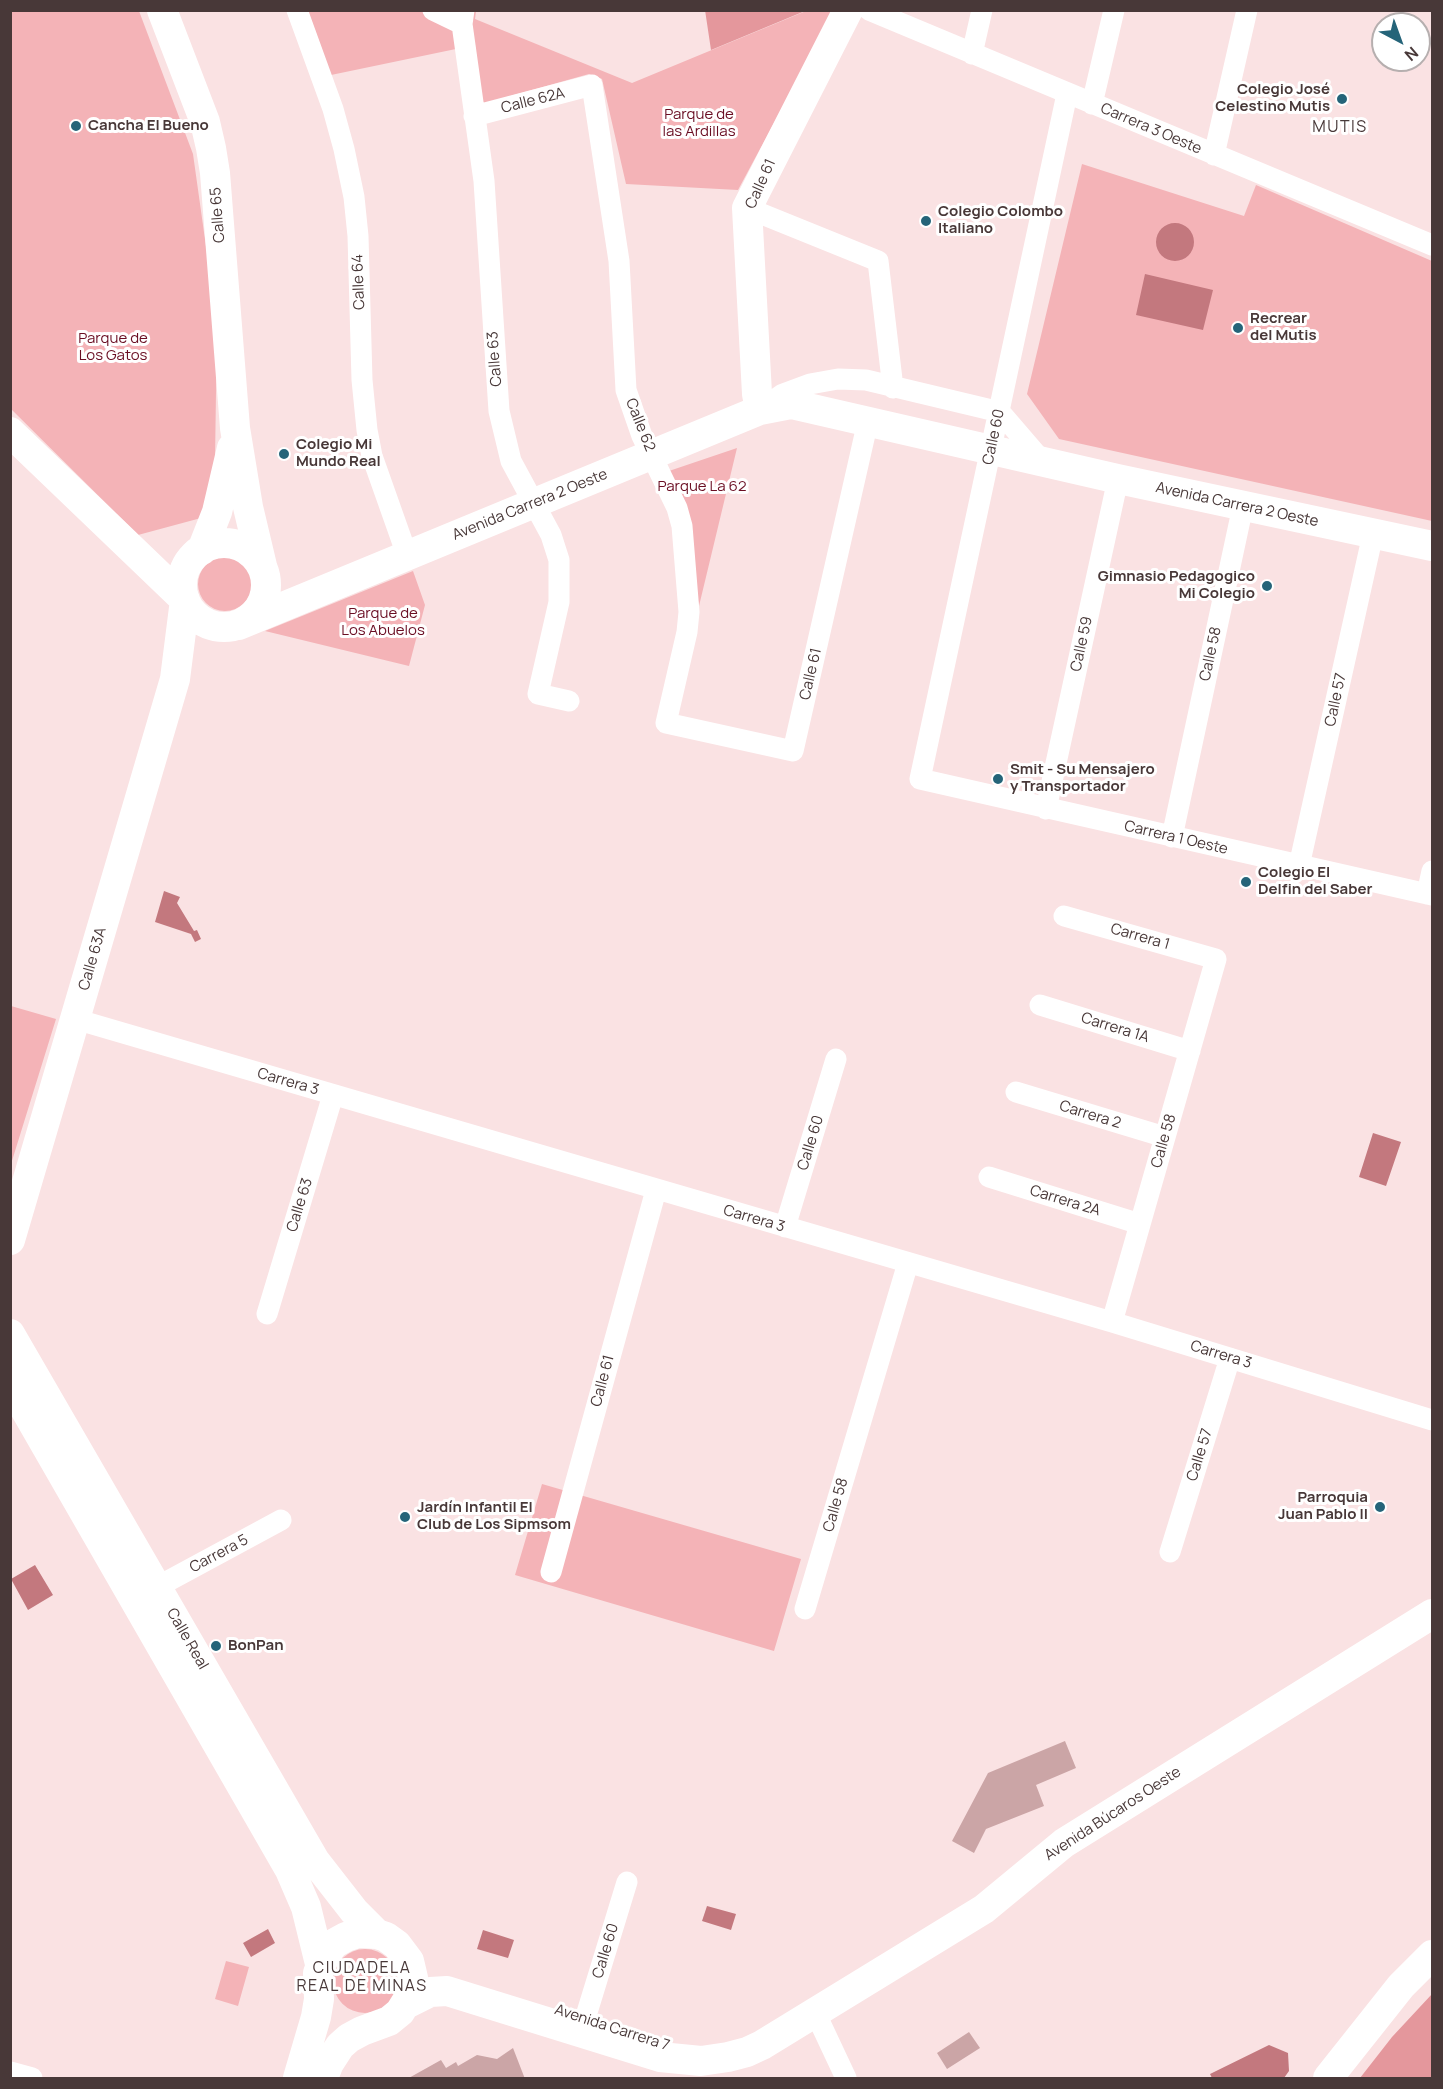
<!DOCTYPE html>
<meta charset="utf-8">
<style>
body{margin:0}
#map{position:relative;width:1443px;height:2089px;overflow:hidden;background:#fae2e3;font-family:Manrope,sans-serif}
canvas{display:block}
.frame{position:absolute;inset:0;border:12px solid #483838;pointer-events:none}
.north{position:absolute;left:1371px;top:12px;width:60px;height:60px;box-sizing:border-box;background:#fff;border:2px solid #b6afaf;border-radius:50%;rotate:139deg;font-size:16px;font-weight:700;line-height:24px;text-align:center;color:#483838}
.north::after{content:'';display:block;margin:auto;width:21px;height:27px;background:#256479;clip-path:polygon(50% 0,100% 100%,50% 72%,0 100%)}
</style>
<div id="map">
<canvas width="1443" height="2089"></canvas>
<div class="frame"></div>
<div class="north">N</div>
</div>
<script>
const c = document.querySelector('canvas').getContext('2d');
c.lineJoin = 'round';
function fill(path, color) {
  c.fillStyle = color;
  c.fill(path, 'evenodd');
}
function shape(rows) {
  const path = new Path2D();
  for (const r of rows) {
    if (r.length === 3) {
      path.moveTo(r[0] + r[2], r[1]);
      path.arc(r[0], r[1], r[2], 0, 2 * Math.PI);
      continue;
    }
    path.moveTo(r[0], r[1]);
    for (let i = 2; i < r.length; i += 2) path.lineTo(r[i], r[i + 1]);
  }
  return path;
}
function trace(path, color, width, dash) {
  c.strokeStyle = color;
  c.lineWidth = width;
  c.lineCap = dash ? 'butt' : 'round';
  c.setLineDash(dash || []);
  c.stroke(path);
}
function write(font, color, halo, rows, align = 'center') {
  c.font = font + ' Manrope,sans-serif';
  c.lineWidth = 6;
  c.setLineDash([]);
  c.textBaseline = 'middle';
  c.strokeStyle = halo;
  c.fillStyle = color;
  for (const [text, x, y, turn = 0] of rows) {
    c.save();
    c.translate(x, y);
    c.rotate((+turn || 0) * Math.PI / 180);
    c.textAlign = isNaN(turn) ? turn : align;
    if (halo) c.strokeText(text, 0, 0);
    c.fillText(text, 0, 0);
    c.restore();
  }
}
const green = shape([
 [11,11,139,11,193,154,217,325,215,460,201,518,138,535,11,409],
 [308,11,476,11,475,19,632,83,806,11,834,11,738,190,626,184,602,79,589,74,482,104,475,45,331,75],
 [1082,164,1244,216,1256,185,1432,261,1432,521,1059,439,1027,394],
 [737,448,699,606,691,565,666,472],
 [225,584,27],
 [413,571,425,605,409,666,265,631],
 [11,1006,56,1019,11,1164,10,1006],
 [542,1484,801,1559,774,1651,515,1575],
 [365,1981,32],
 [226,1961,249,1967,238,2006,215,1999]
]);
const forest = shape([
 [705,10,805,10,805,11,711,50],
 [1432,1994,1432,2078,1360,2078,1392,2037]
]);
const water = shape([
 [1175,242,19],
 [1145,274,1213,290,1203,330,1136,315],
 [164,891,180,897,177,903,194,931,197,930,201,939,195,942,191,934,155,922],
 [1373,1133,1401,1142,1386,1186,1359,1177],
 [35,1565,53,1595,28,1610,11,1579],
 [707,1906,736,1914,731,1930,702,1921],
 [268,1929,275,1943,251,1957,243,1943],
 [483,1930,514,1940,508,1958,477,1949],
 [1269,2045,1288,2053,1289,2071,1284,2078,1212,2078,1210,2074]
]);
const building = shape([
 [1065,1741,1076,1768,1036,1785,1044,1806,986,1829,974,1853,952,1841,988,1773],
 [969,2032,980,2048,947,2069,937,2053],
 [513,2048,525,2079,407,2079,441,2060,446,2068,456,2062,458,2066,477,2055,497,2059]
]);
const street = shape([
 [297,10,333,109,344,149,354,197,358,236,362,380,367,430,372,456,407,555],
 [433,10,462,24],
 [464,10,462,24,484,181,499,411,511,461,551,535,559,560,559,602,538,694,569,701],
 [869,10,1432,245],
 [972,54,982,10],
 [1067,94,920,779,1432,895],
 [1092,104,1114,10],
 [474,116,592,85,619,261,626,390,642,436,677,508,682,526,689,612,687,632,666,723,793,751,868,421],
 [1214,155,1247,10],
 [747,208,878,261,893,388],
 [770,403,783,394,810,384,838,379,866,380,1000,412,1043,462],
 [1046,809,1118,479],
 [1172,837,1243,506],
 [1299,866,1373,534],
 [1427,894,1432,871],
 [1064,916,1216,959,1112,1322],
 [1040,1005,1190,1051],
 [75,1019,1112,1322,1432,1420],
 [1016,1092,1165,1137],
 [989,1177,1140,1224],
 [785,1227,836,1059],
 [267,1314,333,1095],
 [1170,1552,1230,1358],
 [551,1572,656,1190],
 [157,1587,281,1520],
 [805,1609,908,1263],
 [815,2012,846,2078],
 [585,2019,627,1882],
 [10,2072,32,2078]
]);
const secondary = shape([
 [162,10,205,122,211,148,215,173,235,428,248,507,262,566],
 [760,410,757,394,747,208,848,10],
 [10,432,185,600,175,679,10,1240],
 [224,585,42],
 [202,550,217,512,232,448],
 [239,625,760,410,791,404,1118,479,1432,546],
 [10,1334,315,1861,354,1911,377,1934],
 [10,1383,290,1870,306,1907,320,1964],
 [406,2004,430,1992,447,1991,660,2057,701,2061,728,2057,747,2052,762,2045,984,1909,1064,1843,1432,1614],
 [298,2078,316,2017,319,1999,318,1973,326,1953,335,1943,346,1937,358,1933,377,1934,386,1937,397,1945,409,1961,413,1978,410,1996,400,2012,389,2021,362,2031,349,2038,340,2046,329,2063,323,2078],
 [1328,2078,1401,1986,1432,1955]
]);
const markers = [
 [1342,99,6,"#256479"],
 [76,126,6,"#256479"],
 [926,221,6,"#256479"],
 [1238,328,6,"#256479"],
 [284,454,6,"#256479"],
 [1267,586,6,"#256479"],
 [998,779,6,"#256479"],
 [1246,882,6,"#256479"],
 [1380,1507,6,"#256479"],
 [405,1517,6,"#256479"],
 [216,1646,6,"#256479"]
];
const poiNames = [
 ["Colegio José",1330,90,"right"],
 ["Celestino Mutis",1330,107,"right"],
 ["Cancha El Bueno",88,126],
 ["Colegio Colombo",938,212],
 ["Italiano",938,229],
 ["Recrear",1250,319],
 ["del Mutis",1250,336],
 ["Colegio Mi",296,445],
 ["Mundo Real",296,462],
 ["Gimnasio Pedagogico",1255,577,"right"],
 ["Mi Colegio",1255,594,"right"],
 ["Smit - Su Mensajero",1010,770],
 ["y Transportador",1010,787],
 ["Colegio El",1258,873],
 ["Delfin del Saber",1258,890],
 ["Parroquia",1368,1498,"right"],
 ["Juan Pablo II",1368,1515,"right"],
 ["Jardín Infantil El",417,1508],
 ["Club de Los Sipmsom",417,1525],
 ["BonPan",228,1646]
];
const streetNames = [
 ["Calle 62A",533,101,-14],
 ["Carrera 3 Oeste",1151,129,23],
 ["Calle 61",761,184,-66],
 ["Calle 65",218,215,-94],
 ["Calle 64",359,282,-92],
 ["Calle 63",495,359,-94],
 ["Calle 62",640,425,68],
 ["Calle 60",994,437,-78],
 ["Avenida Carrera 2 Oeste",530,505,-22],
 ["Avenida Carrera 2 Oeste",1237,505,12],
 ["Calle 59",1082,644,-78],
 ["Calle 58",1211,654,-78],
 ["Calle 61",811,674,-77],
 ["Calle 57",1336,700,-78],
 ["Carrera 1 Oeste",1176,838,13],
 ["Carrera 1",1140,937,16],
 ["Calle 63A",93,959,-74],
 ["Carrera 1A",1115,1028,17],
 ["Carrera 3",288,1082,16],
 ["Carrera 2",1090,1115,17],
 ["Calle 58",1164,1141,-74],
 ["Calle 60",811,1143,-73],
 ["Carrera 2A",1065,1201,17],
 ["Calle 63",300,1205,-73],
 ["Carrera 3",754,1219,16],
 ["Carrera 3",1221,1355,17],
 ["Calle 61",603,1381,-75],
 ["Calle 57",1200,1455,-73],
 ["Calle 58",836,1505,-74],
 ["Carrera 5",219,1554,-28],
 ["Calle Real",187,1639,60],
 ["Avenida Búcaros Oeste",1113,1814,-33],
 ["Calle 60",606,1951,-73],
 ["Avenida Carrera 7",612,2028,18]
];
const parkNames = [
 ["Parque de",699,115],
 ["las Ardillas",699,132],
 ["Parque de",113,339],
 ["Los Gatos",113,356],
 ["Parque La 62",702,487],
 ["Parque de",383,614],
 ["Los Abuelos",383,631]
];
const neighbourhoodNames = [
 ["MUTIS",1340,128],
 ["CIUDADELA",362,1969],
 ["REAL DE MINAS",362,1987]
];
fill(green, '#f4b3b7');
fill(forest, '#e4979c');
fill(water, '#c3787e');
fill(building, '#cba5a6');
trace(street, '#fff', 21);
trace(secondary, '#fff', 30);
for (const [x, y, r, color] of markers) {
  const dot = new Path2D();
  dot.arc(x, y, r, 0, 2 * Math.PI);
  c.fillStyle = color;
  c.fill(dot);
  trace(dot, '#fff', 2);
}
write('bold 15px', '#483838', '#fff', poiNames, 'left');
write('15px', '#483838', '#fff', streetNames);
write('15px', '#6a0e23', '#fff', parkNames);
c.letterSpacing = '1.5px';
write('16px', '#483838', '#fff', neighbourhoodNames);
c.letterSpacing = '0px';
</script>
